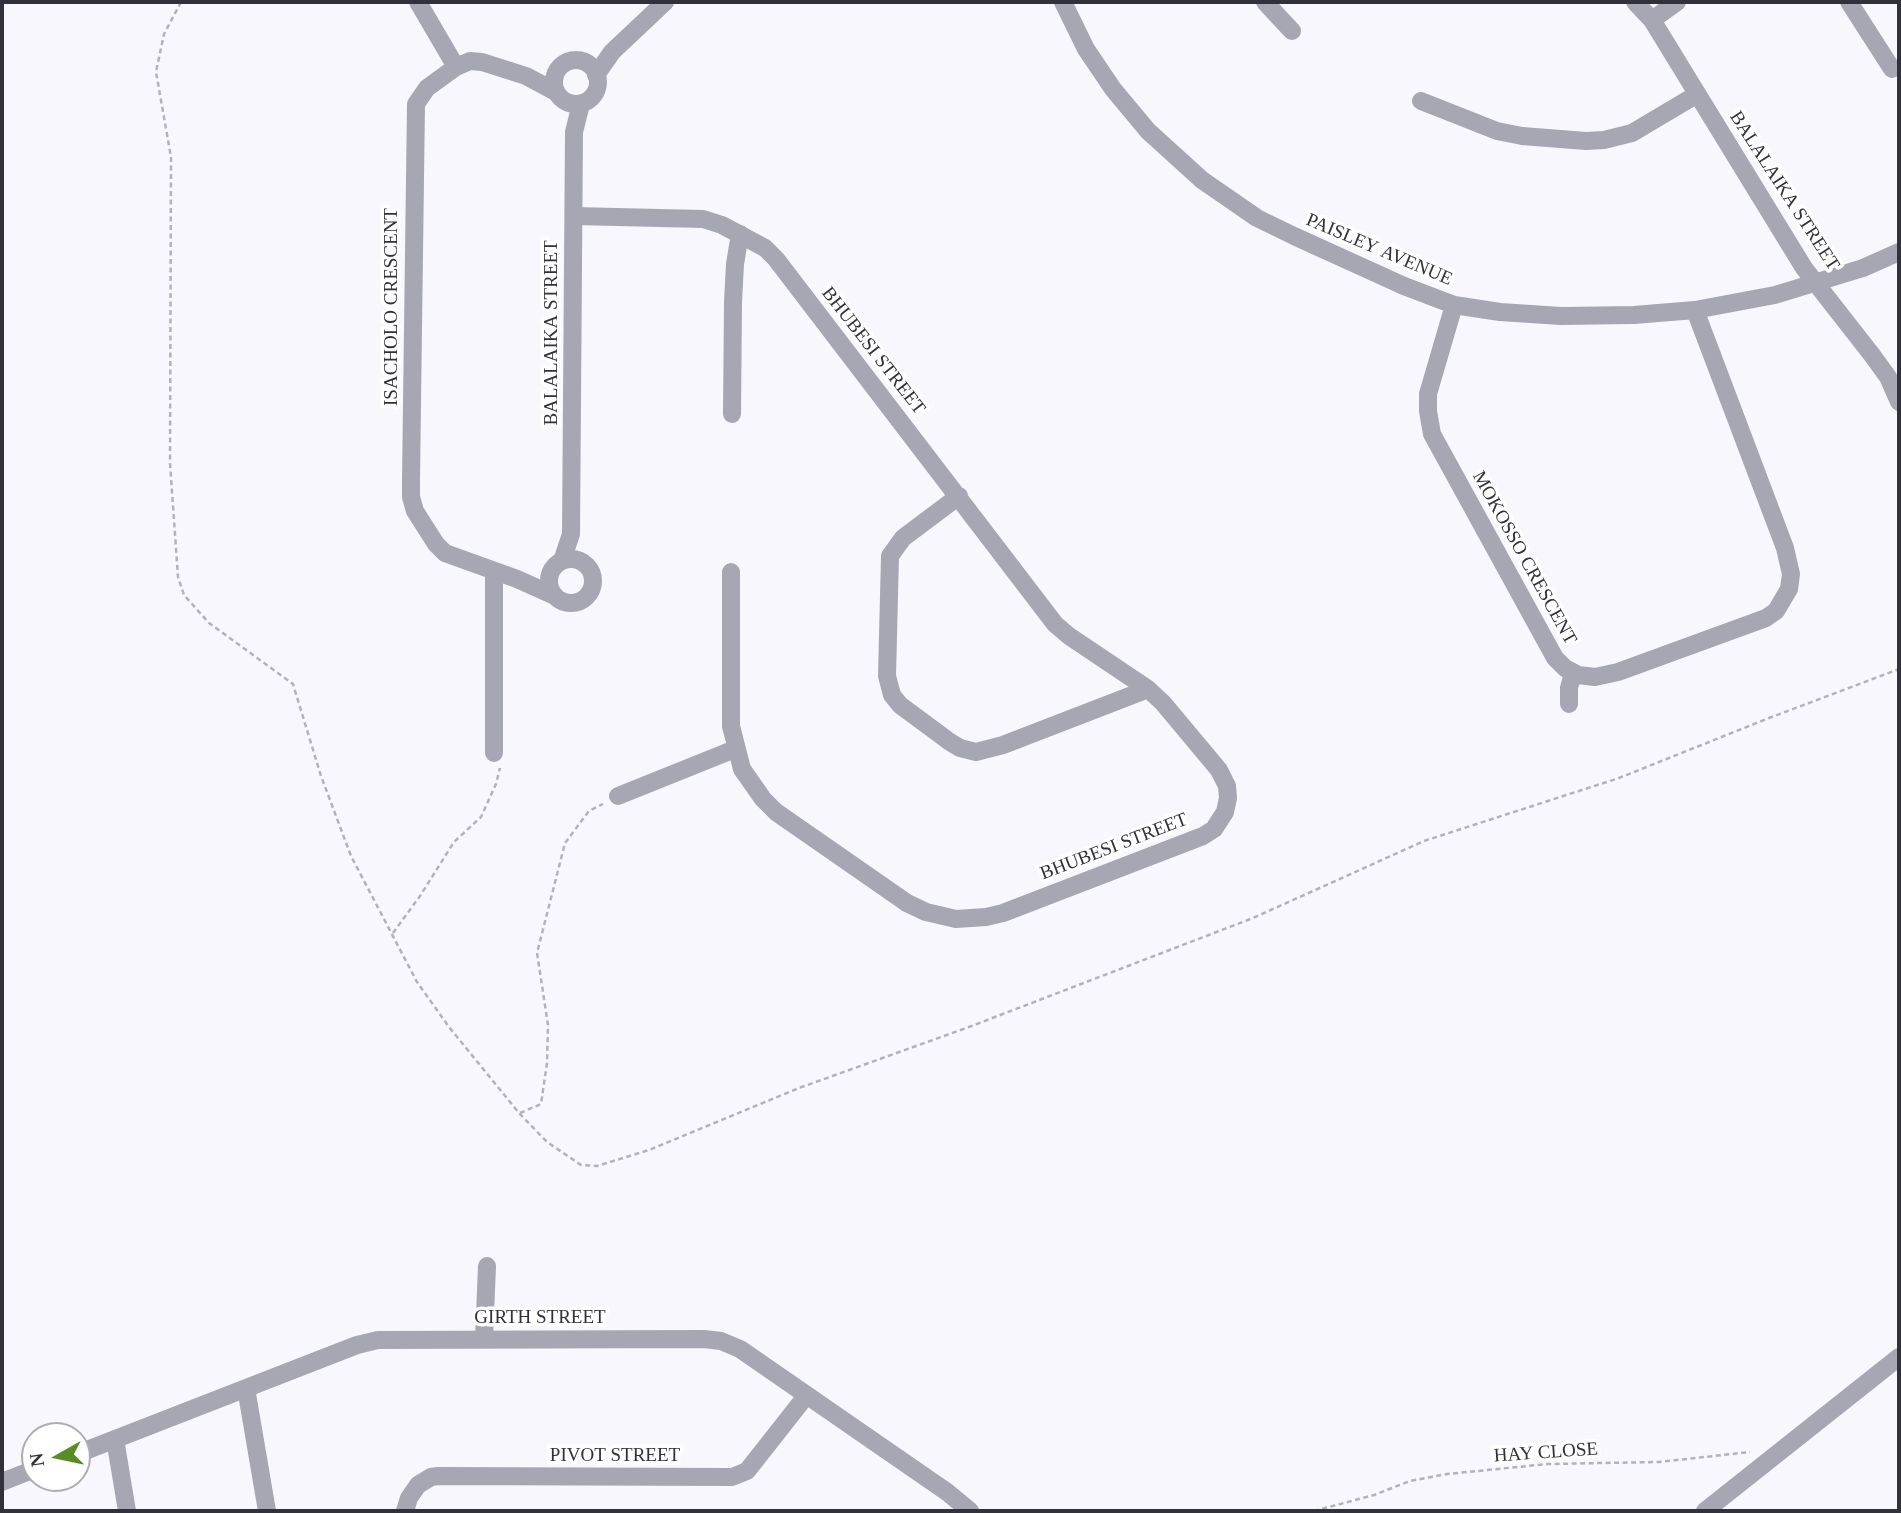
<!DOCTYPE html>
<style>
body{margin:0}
#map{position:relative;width:1901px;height:1513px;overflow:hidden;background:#f7f7fd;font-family:"Times New Roman",serif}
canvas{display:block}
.frame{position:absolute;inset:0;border:4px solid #30313b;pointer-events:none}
.north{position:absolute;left:21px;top:1422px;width:70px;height:70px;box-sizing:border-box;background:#fff;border:2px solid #acadb1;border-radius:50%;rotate:261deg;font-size:19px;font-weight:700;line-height:28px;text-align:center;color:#30313b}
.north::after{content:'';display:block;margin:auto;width:24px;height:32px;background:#598c23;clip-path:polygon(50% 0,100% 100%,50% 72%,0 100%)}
</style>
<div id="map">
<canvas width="1901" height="1513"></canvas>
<div class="frame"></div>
<div class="north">N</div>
</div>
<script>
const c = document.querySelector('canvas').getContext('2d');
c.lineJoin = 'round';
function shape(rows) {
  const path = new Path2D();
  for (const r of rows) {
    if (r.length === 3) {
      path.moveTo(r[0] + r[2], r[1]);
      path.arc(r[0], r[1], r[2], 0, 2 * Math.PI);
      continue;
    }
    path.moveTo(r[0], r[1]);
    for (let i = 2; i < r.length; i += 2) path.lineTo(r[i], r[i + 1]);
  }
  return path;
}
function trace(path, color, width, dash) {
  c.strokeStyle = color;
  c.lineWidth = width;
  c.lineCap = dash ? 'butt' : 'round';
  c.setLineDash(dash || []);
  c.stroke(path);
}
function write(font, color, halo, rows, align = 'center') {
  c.font = font + ' "Times New Roman",serif';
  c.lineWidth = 7;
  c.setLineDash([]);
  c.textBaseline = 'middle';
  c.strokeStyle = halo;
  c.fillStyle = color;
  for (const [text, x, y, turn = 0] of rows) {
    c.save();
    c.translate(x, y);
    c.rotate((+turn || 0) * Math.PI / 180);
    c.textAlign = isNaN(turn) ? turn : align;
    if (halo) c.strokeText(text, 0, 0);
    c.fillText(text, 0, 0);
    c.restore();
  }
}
const path = shape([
 [181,2,164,34,156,72,171,157,170,463,178,577,184,595,209,623,293,684,321,776,351,856,417,982,449,1027,519,1113,547,1142,581,1165,597,1166,649,1150,799,1088,969,1027,1253,918,1424,841,1619,778,1769,718,1899,669],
 [393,933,420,896,454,842,481,817,496,784,500,768],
 [520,1113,541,1104,547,1063,548,1025,537,953,565,843,589,811,603,804],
 [1314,1511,1374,1495,1410,1481,1447,1474,1548,1464,1659,1462,1750,1452]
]);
const minor = shape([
 [418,2,456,67],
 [1063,2,1086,49,1113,89,1148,131,1202,180,1257,218,1294,236,1404,286,1454,305,1500,312,1561,316,1634,315,1695,310,1775,295,1863,268,1899,252],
 [1265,2,1292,31],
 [1635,2,1652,20,1804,268,1872,355,1888,377,1899,402],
 [1849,2,1892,69],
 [1652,20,1677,2],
 [576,82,22],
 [596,75,612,52,665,2],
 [1421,101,1497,131,1522,136,1586,141,1604,140,1632,133,1696,95],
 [574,216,703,219,722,225,765,248,776,259,1055,624,1069,636,1148,689,1163,703,1219,770,1227,786,1228,798,1225,812,1214,829,1203,836,1003,913,986,917,956,919,926,912,907,903,776,812,763,799,742,769,731,726,731,572],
 [1454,305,1428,394,1428,411,1432,434,1555,658,1565,668,1578,675,1595,677,1618,672,1766,618,1776,611,1789,589,1791,574,1785,548,1695,310],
 [732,414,733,302,735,264,740,234],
 [959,496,903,538,890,556,887,676,892,695,900,705,950,742,960,748,976,752,1003,745,1148,689],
 [571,581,22],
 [562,561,571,534,574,132,581,104],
 [555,596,517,579,445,553,436,544,415,511,411,497,411,479,416,104,427,88,456,67,470,61,482,62,526,76,556,92],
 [1569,704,1569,688,1573,673],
 [494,753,494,571],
 [618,796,735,749],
 [484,1339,487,1266],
 [246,1388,267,1511],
 [115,1439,127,1511],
 [77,1454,357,1345,378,1340,704,1339,721,1341,740,1349,947,1492,970,1511],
 [2,1482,35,1469],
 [405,1511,409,1498,418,1485,431,1477,438,1476,732,1477,747,1471,806,1396],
 [1705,1511,1899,1357]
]);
const streetNames = [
 ["BALALAIKA STREET",1784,191,57],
 ["PAISLEY AVENUE",1379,250,23],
 ["ISACHOLO CRESCENT",392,307,-90],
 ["BALALAIKA STREET",552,333,-90],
 ["BHUBESI STREET",873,351,52],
 ["MOKOSSO CRESCENT",1524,558,61],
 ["BHUBESI STREET",1114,847,-21],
 ["GIRTH STREET",540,1318],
 ["HAY CLOSE",1546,1453,-4],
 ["PIVOT STREET",615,1456]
];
trace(path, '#b2b3ba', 2.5, [5, 3.5]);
trace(minor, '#a6a7b2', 18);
write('19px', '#30313b', '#fff', streetNames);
</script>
